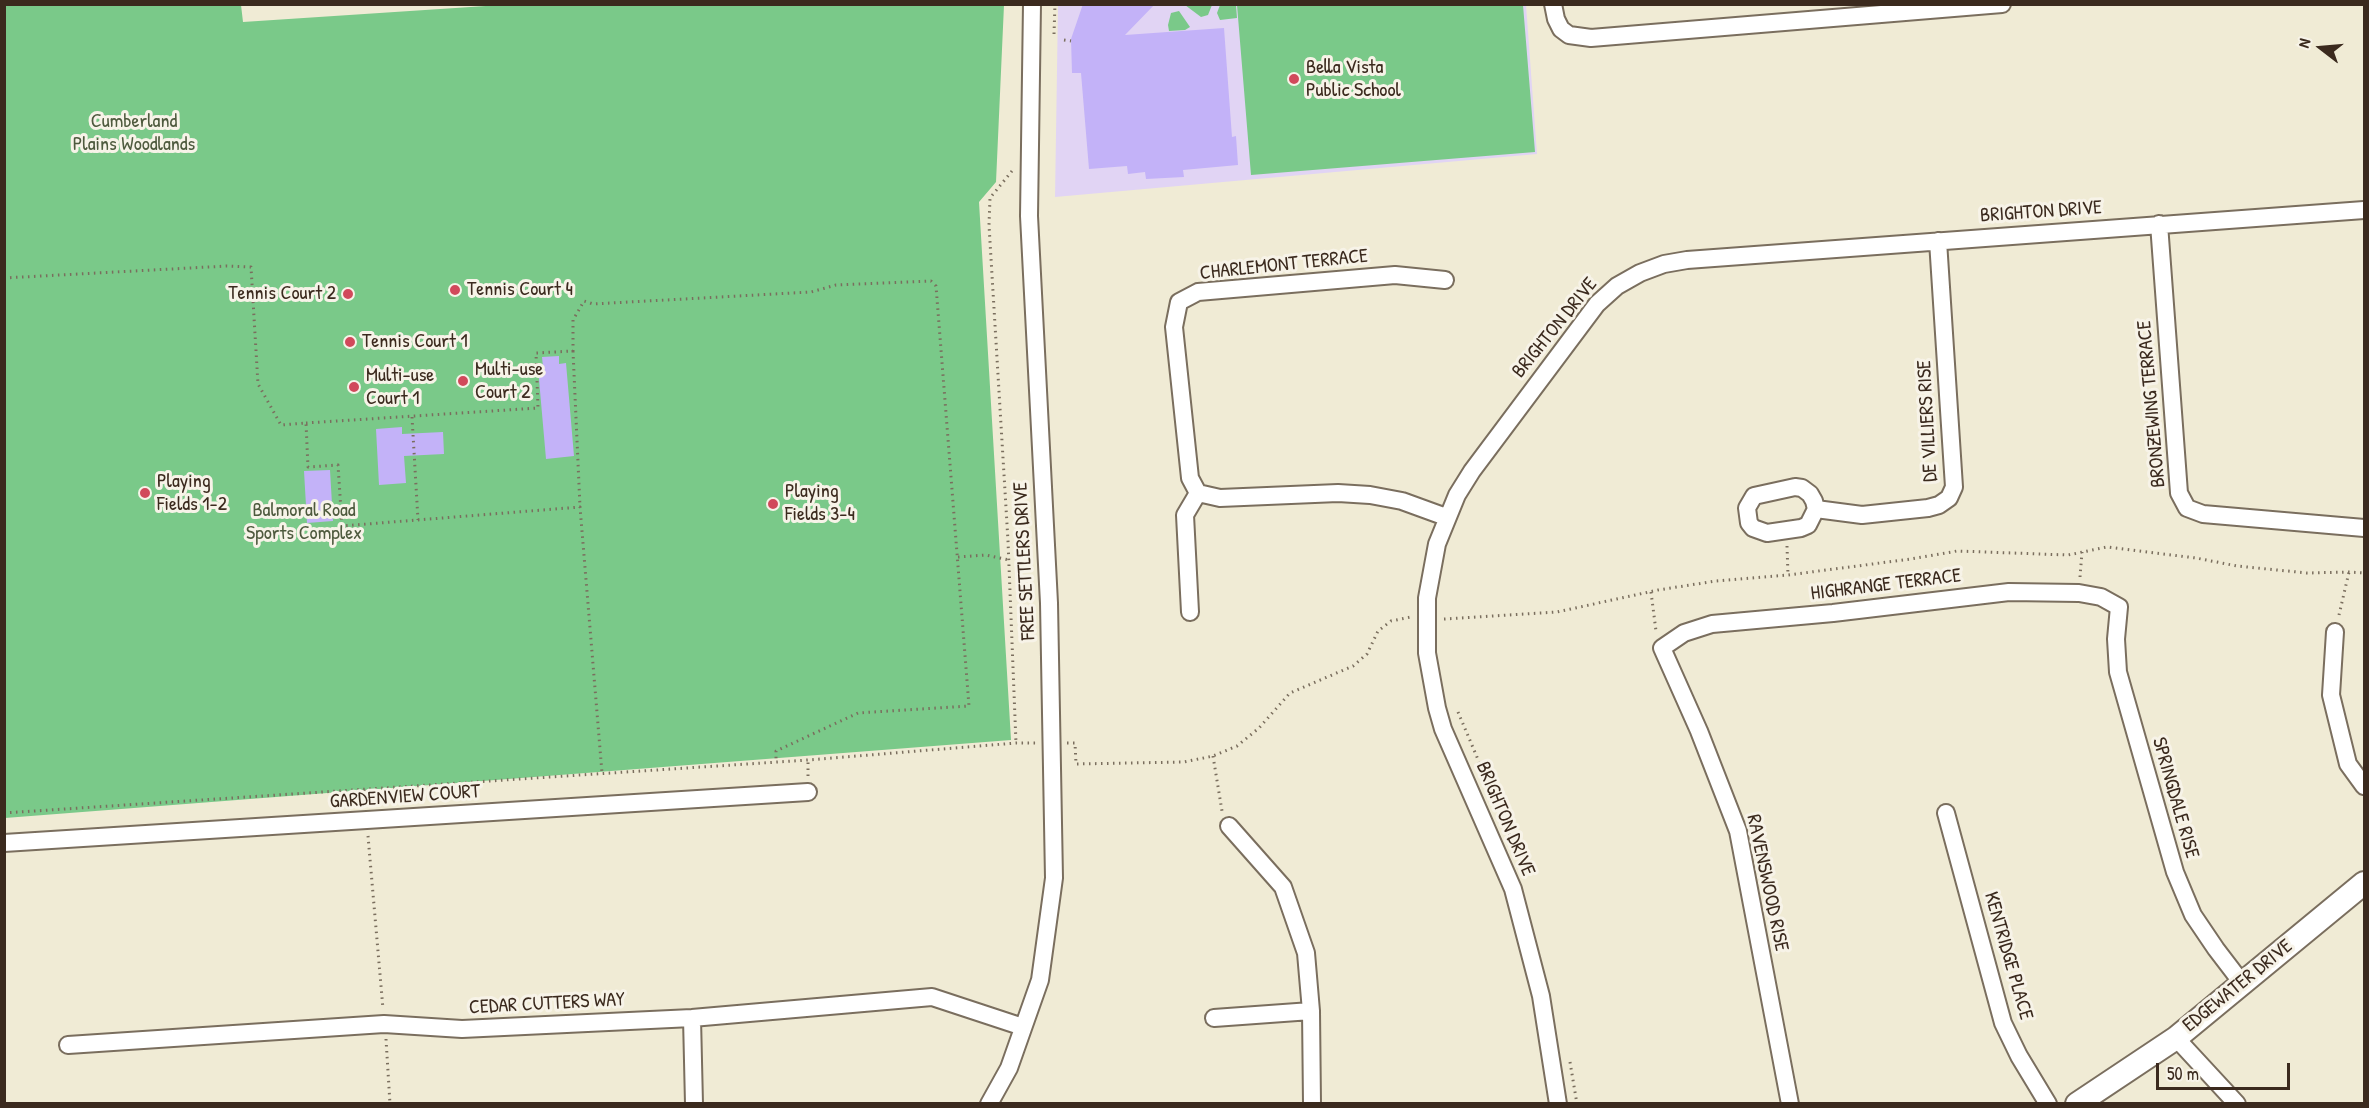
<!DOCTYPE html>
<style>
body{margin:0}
#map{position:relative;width:2369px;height:1108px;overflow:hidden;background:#f0ebd5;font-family:"Patrick Hand",sans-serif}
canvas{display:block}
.frame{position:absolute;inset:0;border:6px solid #3b2a1e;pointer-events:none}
.north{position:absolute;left:2291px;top:18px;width:60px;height:60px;-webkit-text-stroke:4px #f7f3e8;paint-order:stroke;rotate:286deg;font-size:16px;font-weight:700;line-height:24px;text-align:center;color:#3b2a1e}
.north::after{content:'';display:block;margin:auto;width:21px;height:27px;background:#3b2a1e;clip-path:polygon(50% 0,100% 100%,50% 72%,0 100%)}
.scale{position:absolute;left:2156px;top:1063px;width:134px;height:27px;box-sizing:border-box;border:3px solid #3b2a1e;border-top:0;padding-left:8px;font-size:18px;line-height:21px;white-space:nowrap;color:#3b2a1e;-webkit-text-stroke:4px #f7f3e8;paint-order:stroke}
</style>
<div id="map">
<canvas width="2369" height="1108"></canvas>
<div class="frame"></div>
<div class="north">N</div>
<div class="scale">50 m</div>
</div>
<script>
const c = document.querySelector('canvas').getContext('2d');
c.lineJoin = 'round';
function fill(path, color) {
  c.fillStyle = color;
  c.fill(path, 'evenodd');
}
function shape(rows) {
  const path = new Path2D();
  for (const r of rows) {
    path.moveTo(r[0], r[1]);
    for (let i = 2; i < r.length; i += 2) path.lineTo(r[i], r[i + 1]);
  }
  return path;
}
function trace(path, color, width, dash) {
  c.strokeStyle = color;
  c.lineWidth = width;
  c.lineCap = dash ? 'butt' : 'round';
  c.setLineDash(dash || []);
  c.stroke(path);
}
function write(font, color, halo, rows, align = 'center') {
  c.font = font + ' "Patrick Hand",sans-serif';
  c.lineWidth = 6;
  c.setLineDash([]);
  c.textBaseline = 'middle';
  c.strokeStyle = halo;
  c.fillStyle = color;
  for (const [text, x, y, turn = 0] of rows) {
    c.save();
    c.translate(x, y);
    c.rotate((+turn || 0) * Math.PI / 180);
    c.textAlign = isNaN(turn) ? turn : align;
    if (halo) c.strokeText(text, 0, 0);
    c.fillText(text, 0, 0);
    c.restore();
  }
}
const built = shape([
 [1058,5,1526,5,1537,154,1055,197]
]);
const green = shape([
 [516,4,1004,5,996,182,979,202,1011,740,5,818,5,5,241,5,243,22],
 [1185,5,1212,5,1208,15,1201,17],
 [1220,5,1236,5,1237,18,1220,20,1217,13],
 [1237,5,1523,5,1535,152,1251,175],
 [1179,11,1190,27,1185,30,1169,31,1168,25,1171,13]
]);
const building = shape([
 [1083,4,1155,4,1125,35,1224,28,1232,137,1236,136,1238,165,1183,170,1184,177,1146,179,1145,172,1128,174,1127,166,1089,169,1081,73,1072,73,1071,39],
 [559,356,559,364,566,363,574,456,546,459,538,368,543,367,542,357],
 [402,427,402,434,443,432,444,454,404,456,406,483,379,485,376,429],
 [330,470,333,521,307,523,304,471]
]);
const path = shape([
 [1054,34,1055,4],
 [1064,40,1071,41],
 [1012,171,990,198,989,225,1008,541,1016,743],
 [4,278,227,266,251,267,258,384,281,425,306,423,308,467,338,465,342,526,580,507,602,773],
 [573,351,580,507],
 [412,417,418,520],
 [306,423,538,408,536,353,573,351,573,320,584,301,593,304,811,292,836,285,931,281,936,286,969,706,858,713,776,751,776,762],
 [1787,546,1788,575],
 [958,557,986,555,1009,560],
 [2080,577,2082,552],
 [1651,592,1656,631],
 [2339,615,2349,572],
 [1444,619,1557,612,1658,590,1716,581,1788,575,1911,559,1957,551,2068,555,2107,547,2196,558,2237,566,2307,573,2349,572,2364,573],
 [1458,712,1517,852],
 [1067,743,1075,743,1076,764,1184,762,1213,756,1237,746,1259,728,1290,693,1353,666,1367,654,1378,631,1391,621,1411,617],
 [1213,756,1222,811],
 [808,776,808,760],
 [364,790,366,803],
 [4,813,808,760,1016,743,1036,743],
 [368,836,383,1009],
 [386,1039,390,1104],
 [1570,1062,1577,1104]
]);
const street = shape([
 [1553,4,1556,19,1561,29,1569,35,1591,38,2002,4],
 [2159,224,2179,493,2187,508,2203,514,2364,528],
 [1445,280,1395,275,1198,292,1179,302,1174,327,1190,478,1198,493,1220,498,1338,493,1370,495,1402,501,1446,517],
 [1795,487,1802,488,1810,494,1814,501,1816,509,1808,525,1801,528,1767,533,1753,528,1749,523,1747,508,1754,496,1795,487],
 [1816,509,1862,515,1928,508,1939,505,1949,498,1954,487,1938,241],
 [1190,612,1185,515,1198,493],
 [2335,632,2331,695,2348,764,2364,786],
 [1946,813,2003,1023,2019,1056,2048,1104],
 [1229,826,1283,887,1306,953,1311,1011,1312,1104],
 [4,843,808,792],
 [692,1018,694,1104],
 [1214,1018,1311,1011],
 [2176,1038,2237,1104],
 [68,1045,384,1024,462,1029,692,1018,932,997,1023,1027],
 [989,1104,1009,1068,1040,980,1054,878,1049,603,1029,216,1032,4],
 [1558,1104,1541,996,1513,889,1443,729,1437,708,1427,653,1427,598,1437,544,1457,495,1472,471,1597,304,1617,286,1640,273,1664,264,1687,260,2364,210],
 [1790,1104,1738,831,1699,731,1662,648,1684,633,1712,624,1833,613,2009,592,2079,593,2101,597,2119,607,2116,639,2118,672,2175,872,2193,915,2216,949,2242,983]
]);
const secondary = shape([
 [2077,1104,2176,1038,2364,883]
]);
const markers = [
 [1294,79,6,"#d1495b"],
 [455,290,6,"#d1495b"],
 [348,294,6,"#d1495b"],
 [350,342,6,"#d1495b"],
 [463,381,6,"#d1495b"],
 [354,387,6,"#d1495b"],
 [145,493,6,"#d1495b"],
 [773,504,6,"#d1495b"]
];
const poiNames = [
 ["Bella Vista",1306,68],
 ["Public School",1306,91],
 ["Tennis Court 4",467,290],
 ["Tennis Court 2",336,294,"right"],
 ["Tennis Court 1",362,342],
 ["Multi-use",475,370],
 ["Court 2",475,393],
 ["Multi-use",366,376],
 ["Court 1",366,399],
 ["Playing",157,482],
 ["Fields 1-2",157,505],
 ["Playing",785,492],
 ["Fields 3-4",785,515]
];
const parkNames = [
 ["Cumberland",134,122],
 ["Plains Woodlands",134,145],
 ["Balmoral Road",304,511],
 ["Sports Complex",304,534]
];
const streetNames = [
 ["BRIGHTON DRIVE",2041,212,-4],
 ["CHARLEMONT TERRACE",1284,265,-6],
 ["BRIGHTON DRIVE",1555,328,-51],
 ["BRONZEWING TERRACE",2152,404,-95],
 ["DE VILLIERS RISE",1928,421,-93],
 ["FREE SETTLERS DRIVE",1025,561,-93],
 ["HIGHRANGE TERRACE",1886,585,-7],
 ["GARDENVIEW COURT",405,797,-4],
 ["SPRINGDALE RISE",2175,798,74],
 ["BRIGHTON DRIVE",1505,819,67],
 ["RAVENSWOOD RISE",1767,883,78],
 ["KENTRIDGE PLACE",2008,956,74],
 ["EDGEWATER DRIVE",2238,986,-39],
 ["CEDAR CUTTERS WAY",547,1004,-3]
];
fill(built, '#e1d4f4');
fill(green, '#7ac989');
fill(building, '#c3b2f8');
trace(street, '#7a6e5e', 20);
trace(secondary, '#7a6e5e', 26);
trace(path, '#7a6e5e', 3, [1.5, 4.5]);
trace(street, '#fff', 16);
trace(secondary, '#fff', 22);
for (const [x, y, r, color] of markers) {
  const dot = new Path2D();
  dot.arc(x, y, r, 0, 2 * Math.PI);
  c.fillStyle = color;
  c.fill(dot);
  trace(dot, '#f7f3e8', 2);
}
write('20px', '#3b2a1e', '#f7f3e8', poiNames, 'left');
write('20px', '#4e5a3e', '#f7f3e8', parkNames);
write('20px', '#3b2a1e', '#f7f3e8', streetNames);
</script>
